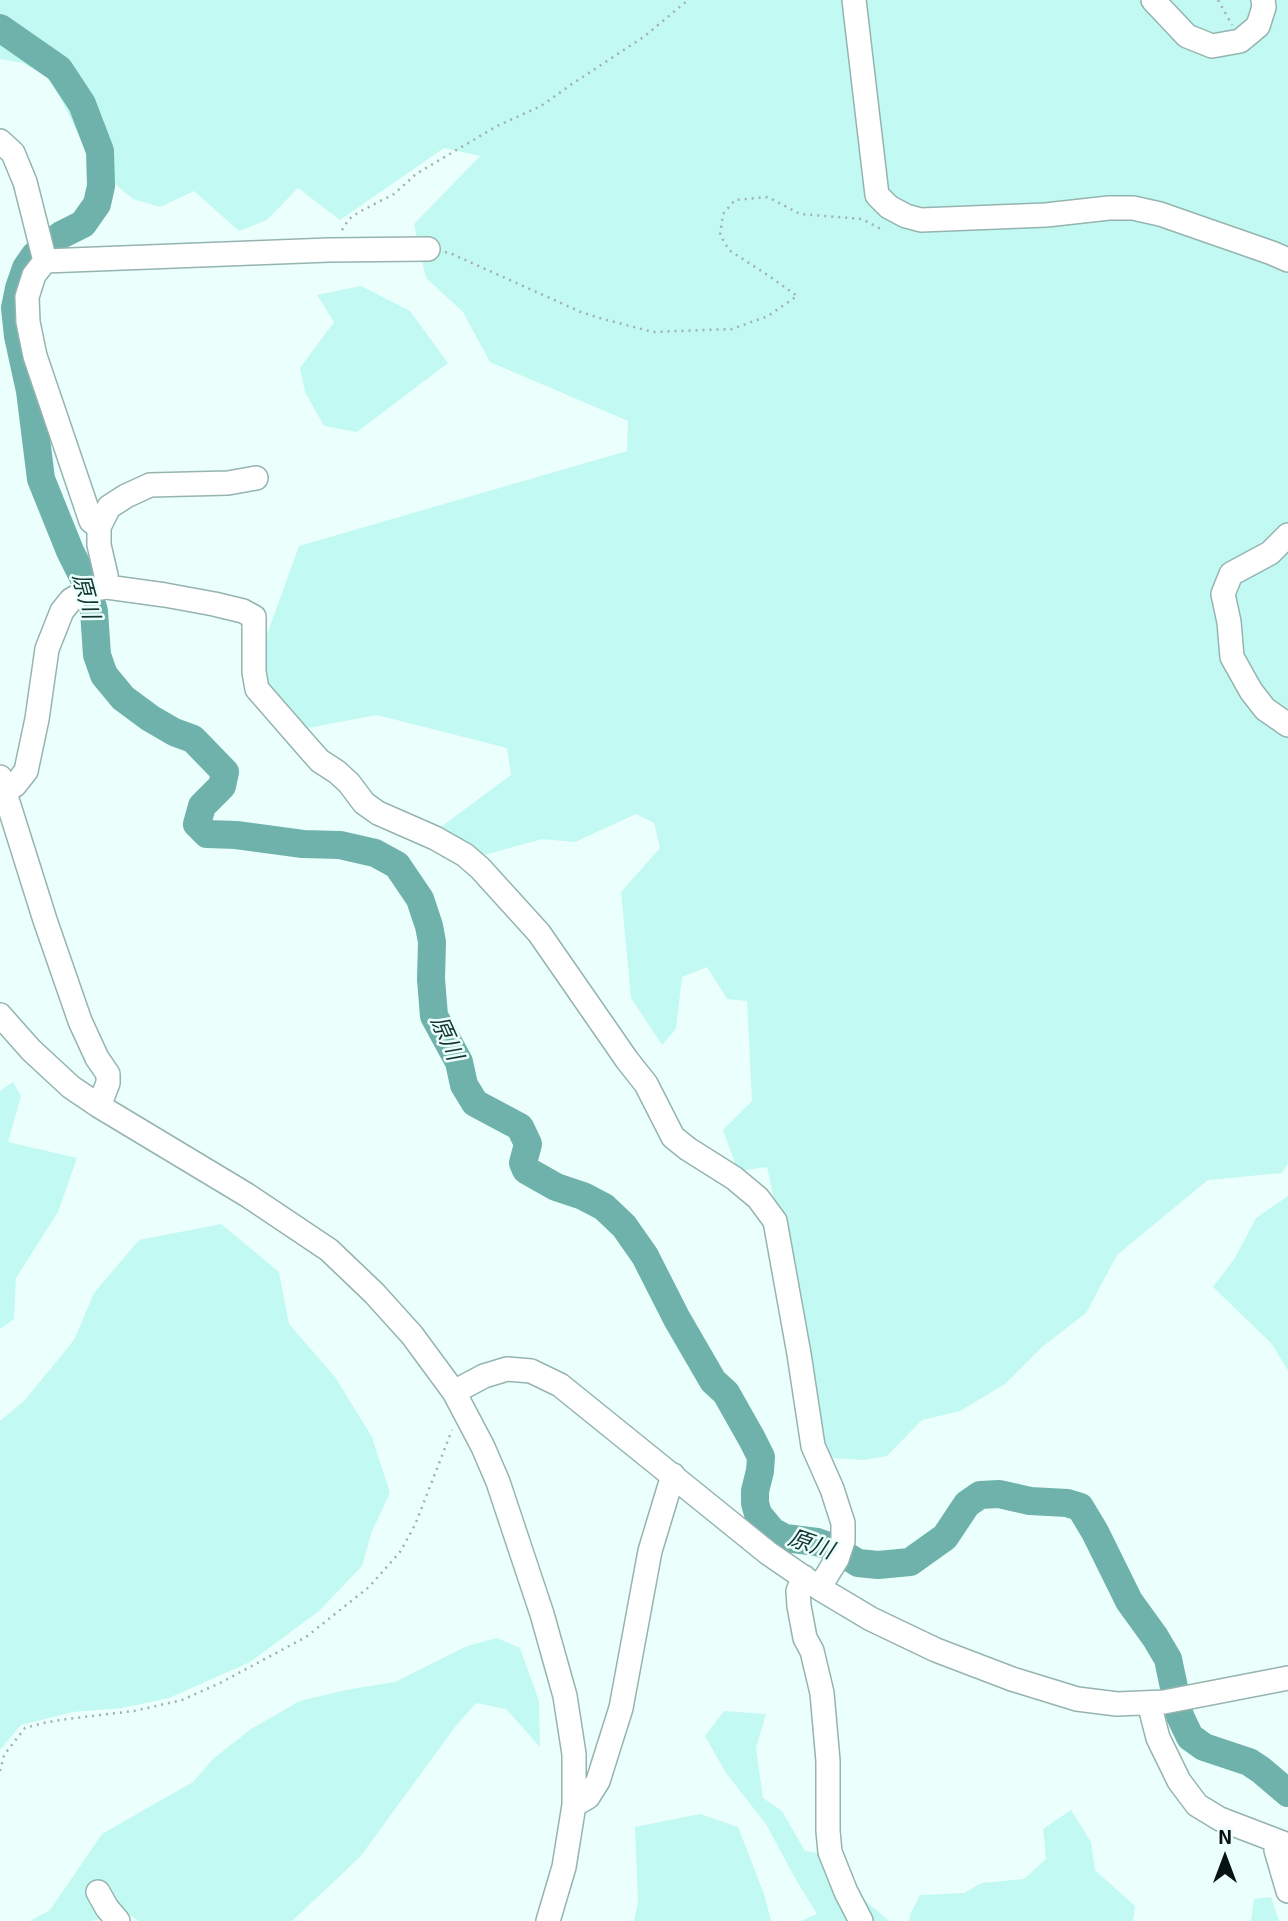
<!DOCTYPE html>
<meta charset="utf-8">
<style>
body{margin:0}
#map{position:relative;width:1288px;height:1921px;overflow:hidden;background:#ebfffc;font-family:"Exo 2",sans-serif}
canvas{display:block}
.north{position:absolute;left:1190px;top:1823px;width:70px;height:70px;-webkit-text-stroke:5px #ebfffc;paint-order:stroke;rotate:0deg;font-size:19px;font-weight:700;line-height:28px;text-align:center;color:#071311}
.north::after{content:'';display:block;margin:auto;width:24px;height:32px;background:#071311;clip-path:polygon(50% 0,100% 100%,50% 72%,0 100%)}
</style>
<div id="map">
<canvas width="1288" height="1921"></canvas>
<div class="north">N</div>
</div>
<script>
const c = document.querySelector('canvas').getContext('2d');
c.lineJoin = 'round';
function fill(path, color) {
  c.fillStyle = color;
  c.fill(path, 'evenodd');
}
function shape(rows) {
  const path = new Path2D();
  for (const r of rows) {
    path.moveTo(r[0], r[1]);
    for (let i = 2; i < r.length; i += 2) path.lineTo(r[i], r[i + 1]);
  }
  return path;
}
function trace(path, color, width, dash) {
  c.strokeStyle = color;
  c.lineWidth = width;
  c.lineCap = dash ? 'butt' : 'round';
  c.setLineDash(dash || []);
  c.stroke(path);
}
function write(font, color, halo, rows, align = 'center') {
  c.font = font + ' "Exo 2","Noto Sans JP",sans-serif';
  c.lineWidth = 5;
  c.setLineDash([]);
  c.textBaseline = 'middle';
  c.strokeStyle = halo;
  c.fillStyle = color;
  for (const [text, x, y, turn = 0] of rows) {
    c.save();
    c.translate(x, y);
    c.rotate((+turn || 0) * Math.PI / 180);
    c.textAlign = isNaN(turn) ? turn : align;
    if (halo) c.strokeText(text, 0, 0);
    c.fillText(text, 0, 0);
    c.restore();
  }
}
const green = shape([
 [0,0,1288,0,1288,1164,1282,1173,1208,1180,1117,1255,1086,1313,1042,1347,1005,1384,960,1411,922,1420,887,1456,864,1460,833,1458,818,1439,806,1326,784,1247,767,1167,738,1171,723,1130,752,1101,747,1001,727,999,707,967,682,977,676,1029,662,1045,631,998,621,892,660,848,654,823,636,814,575,842,542,839,466,860,438,829,511,775,507,748,377,715,302,729,266,686,264,643,299,546,627,451,628,421,490,362,463,312,426,278,414,224,480,156,444,148,340,220,298,188,267,220,239,231,194,191,160,207,133,199,116,185,86,150,61,99,47,77,23,63,0,59],
 [361,286,410,311,448,363,357,432,324,426,305,392,300,368,334,322,317,295],
 [13,1082,21,1096,8,1142,77,1158,58,1212,16,1278,14,1319,0,1329,0,1091],
 [1288,1196,1288,1371,1272,1344,1213,1287,1235,1258,1256,1218],
 [221,1224,279,1272,289,1324,335,1377,372,1437,390,1493,372,1531,362,1566,319,1611,250,1662,169,1698,122,1708,73,1712,21,1725,0,1750,0,1421,24,1401,74,1340,94,1293,139,1240],
 [497,1638,520,1648,539,1701,540,1747,506,1709,476,1703,455,1727,360,1857,292,1921,139,1921,128,1914,90,1921,30,1921,50,1910,102,1834,193,1782,213,1759,251,1729,300,1701,346,1690,395,1682,467,1646],
 [724,1711,766,1714,756,1748,763,1798,782,1811,805,1851,822,1854,854,1891,889,1921,801,1921,817,1914,795,1878,766,1824,726,1773,705,1736],
 [1071,1810,1091,1842,1095,1870,1135,1906,1133,1921,909,1921,911,1913,920,1895,964,1893,982,1883,1024,1879,1046,1859,1043,1829],
 [700,1814,738,1827,764,1894,771,1921,634,1921,638,1903,635,1827],
 [1271,1897,1279,1921,1251,1921,1254,1899]
]);
const river = shape([
 [0,28,59,69,82,104,100,151,101,186,97,204,83,224,61,235,35,255,26,268,19,288,15,308,18,336,30,391,41,479,70,551,86,583,94,611,97,655,104,675,123,698,150,718,174,732,193,739,225,772,222,786,202,806,197,824,207,834,236,835,303,844,340,845,375,853,397,865,420,899,429,926,432,942,431,979,434,1016,459,1062,464,1085,475,1103,520,1127,528,1144,523,1163,526,1170,556,1187,583,1196,604,1207,624,1226,645,1256,677,1319,713,1381,726,1393,752,1439,761,1457,760,1471,755,1491,755,1503,758,1514,772,1531,785,1538,817,1542,834,1548,858,1563,878,1565,910,1562,945,1537,967,1504,980,1495,999,1494,1030,1501,1067,1503,1080,1507,1095,1532,1129,1601,1155,1637,1168,1659,1180,1716,1190,1737,1204,1747,1249,1762,1261,1770,1288,1793]
]);
const path = shape([
 [1218,0,1232,25],
 [342,230,349,219,359,212,394,194,416,174,497,126,541,106,572,84,645,36,688,0],
 [445,252,452,254,581,312,603,319,653,332,732,329,768,316,797,296,772,278,729,250,720,235,723,214,735,200,768,197,800,214,862,219,879,228,885,228],
 [0,1771,4,1755,25,1728,43,1723,67,1719,134,1711,182,1700,220,1683,306,1637,369,1587,400,1552,415,1525,452,1430]
]);
const minor = shape([
 [854,0,877,195,889,207,906,216,921,220,1046,215,1109,208,1133,208,1160,214,1272,253,1288,260],
 [1153,0,1187,36,1212,46,1240,41,1258,26,1264,7,1263,0],
 [0,141,13,153,25,182,45,261,34,275,27,297,28,322,35,356,91,521,99,527],
 [45,261,329,250,428,249],
 [256,478,228,483,150,485,126,496,109,507,99,527,99,545,106,575,107,587,165,595,214,604,243,611,254,617,254,672,257,689,311,751,320,761,337,772,349,783,364,803,378,813,435,838,465,855,480,868,539,933,627,1060,646,1084,673,1137,688,1149,734,1178,758,1198,775,1221,799,1354,813,1446,832,1489,843,1523,843,1541,837,1559,819,1588],
 [1288,535,1270,553,1231,574,1223,594,1229,622,1232,657,1251,691,1265,709,1288,725],
 [0,777,45,920,80,1021,97,1058,108,1074,108,1083,99,1106],
 [5,791,15,785,26,771,37,719,47,649,62,611,71,600,81,594,93,589,107,587],
 [0,1015,31,1050,71,1087,99,1106,247,1195,329,1250,374,1293,412,1335,454,1392,483,1447,498,1482,542,1614,565,1696,574,1754,574,1805,564,1867,548,1921],
 [454,1392,484,1376,507,1369,531,1371,560,1385,768,1553,819,1588,871,1619,936,1650,1012,1679,1077,1699,1117,1704,1164,1702,1288,1678],
 [804,1577,798,1591,799,1606,805,1638,812,1651,822,1693,828,1761,828,1831,830,1852,846,1892,861,1921],
 [1149,1703,1158,1738,1179,1781,1197,1805,1220,1819,1288,1845],
 [574,1805,588,1797,598,1781,621,1708,650,1551,673,1475],
 [1277,1841,1276,1850,1288,1891],
 [98,1892,107,1908,118,1921]
]);
const waterNames = [
 ["原川",86,596,75],
 ["原川",447,1038,66],
 ["原川",811,1544,19]
];
fill(green, '#c3f9f3');
trace(river, '#6fb2ab', 28);
trace(minor, '#95b4b0', 26);
trace(path, '#a0b1ae', 2.5, [2, 5]);
trace(minor, '#fff', 23);
write('italic 23px', '#143633', '#ebfffc', waterNames);
</script>
